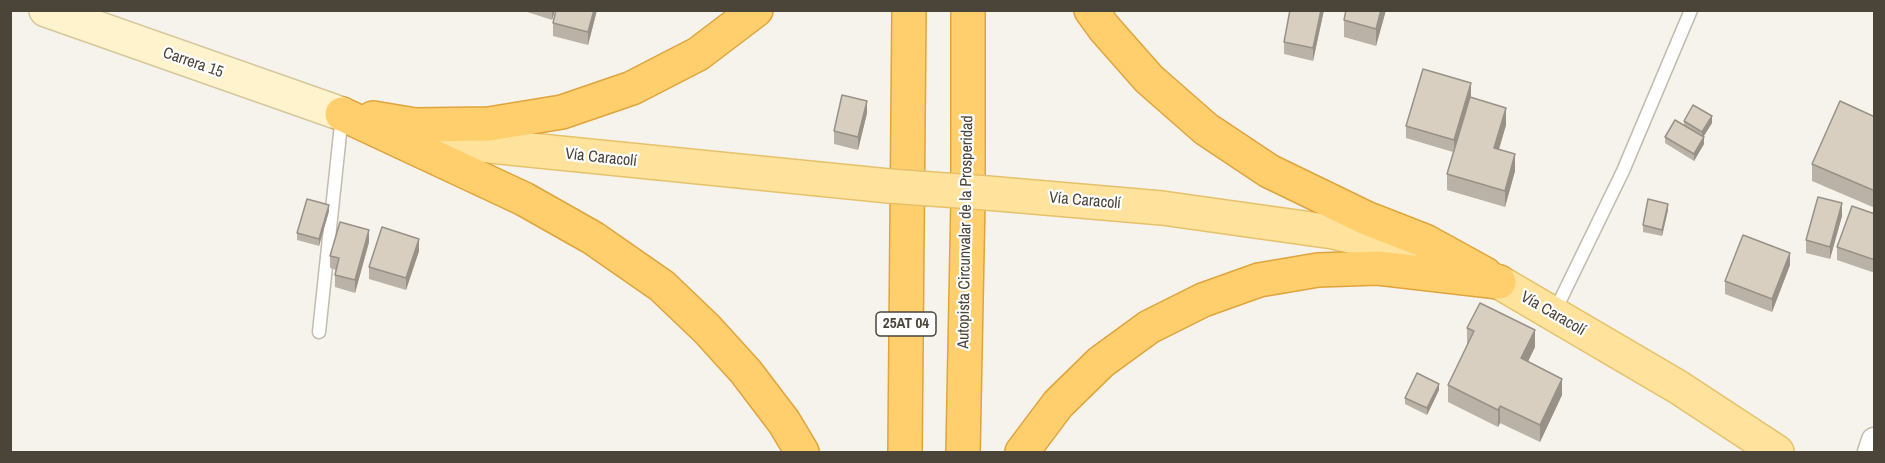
<!DOCTYPE html>
<meta charset="utf-8">
<style>
body{margin:0}
#map{position:relative;width:1885px;height:463px;overflow:hidden;background:#f6f3ec;font-family:"Archivo Narrow",sans-serif}
canvas{display:block}
.frame{position:absolute;inset:0;border:12px solid #4b4439;pointer-events:none}
</style>
<div id="map">
<canvas width="1885" height="463"></canvas>
<div class="frame"></div>
</div>
<script>
const c = document.querySelector('canvas').getContext('2d');
c.lineJoin = 'round';
function shape(rows) {
  const path = new Path2D();
  for (const r of rows) {
    path.moveTo(r[0], r[1]);
    for (let i = 2; i < r.length; i += 2) path.lineTo(r[i], r[i + 1]);
  }
  return path;
}
function trace(path, color, width, dash) {
  c.strokeStyle = color;
  c.lineWidth = width;
  c.lineCap = dash ? 'butt' : 'round';
  c.setLineDash(dash || []);
  c.stroke(path);
}
function fill(path, color) {
  c.fillStyle = color;
  c.fill(path, 'evenodd');
}
function write(font, color, halo, rows, align = 'center') {
  c.font = font + ' "Archivo Narrow",sans-serif';
  c.lineWidth = 4.5;
  c.setLineDash([]);
  c.textBaseline = 'middle';
  c.strokeStyle = halo;
  c.fillStyle = color;
  for (const [text, x, y, turn = 0] of rows) {
    c.save();
    c.translate(x, y);
    c.rotate((+turn || 0) * Math.PI / 180);
    c.textAlign = isNaN(turn) ? turn : align;
    if (halo) c.strokeText(text, 0, 0);
    c.fillText(text, 0, 0);
    c.restore();
  }
}
const lane = shape([
 [1554,313,1623,171,1691,10],
 [319,332,342,115]
]);
const street = shape([
 [1870,452,1874,440]
]);
const secondary = shape([
 [46,10,342,114]
]);
const primary = shape([
 [414,131,470,144,889,186],
 [987,193,1162,208,1333,232,1407,250,1499,282,1678,387,1777,452]
]);
const highway = shape([
 [1091,10,1104,28,1149,79,1206,129,1269,171,1366,218,1425,241,1485,274],
 [342,114,524,199,593,238,662,286,707,329,746,372,784,422,802,452],
 [373,118,415,125,489,124,562,112,632,88,698,54,756,10],
 [905,452,909,10],
 [963,452,968,200,968,10],
 [1022,452,1058,404,1101,362,1149,327,1203,300,1259,280,1318,270,1378,268,1499,282]
]);
const primaryBridge = shape([
 [889,186,987,193]
]);
const wall = shape([
 [521,10,555,10,552,20],
 [556,10,597,10,588,45,553,36,553,23],
 [1324,10,1313,61,1284,54,1284,42],
 [1386,10,1376,46,1344,37,1344,20],
 [1471,95,1470,98,1506,125,1499,150,1515,171,1505,207,1447,190,1447,174,1453,152,1406,138,1406,126],
 [867,113,858,150,834,144,834,131],
 [1875,117,1875,208,1812,181,1812,164],
 [1684,121,1712,123,1703,137,1704,144,1694,161,1665,143,1665,137,1684,125],
 [1668,210,1662,236,1643,232,1643,225],
 [329,211,319,246,297,240,297,233],
 [1875,214,1875,273,1837,260,1837,247],
 [1842,216,1830,259,1806,253,1806,240],
 [369,242,355,293,335,287,335,275,336,270,330,268,330,256],
 [419,251,406,290,369,279,369,267],
 [1790,265,1772,312,1725,294,1725,281],
 [1467,328,1535,347,1528,362,1562,395,1540,442,1500,423,1498,427,1448,402,1448,385,1467,345],
 [1439,390,1427,415,1405,404,1405,398]
]);
const shadedWall = shape([
 [552,10,555,10,552,20],
 [594,10,597,10,588,45,588,32],
 [1321,10,1324,10,1313,61,1313,48],
 [1381,10,1386,10,1376,46,1376,29],
 [1471,83,1471,95,1454,152,1454,140],
 [867,101,867,113,858,150,858,137],
 [1506,108,1506,125,1494,165,1494,148],
 [1712,116,1712,123,1702,139,1702,132],
 [1704,137,1704,144,1694,161,1694,154],
 [1515,154,1515,171,1505,207,1505,191],
 [1842,203,1842,216,1830,259,1830,247],
 [1668,204,1668,210,1662,236,1662,230],
 [329,205,329,211,319,246,319,239],
 [369,230,369,242,355,293,355,280],
 [419,239,419,251,406,290,406,278],
 [1790,253,1790,265,1772,312,1772,299],
 [1535,330,1535,347,1521,375,1521,358],
 [1562,379,1562,395,1540,442,1540,425],
 [1439,384,1439,390,1427,415,1427,408],
 [1500,406,1500,423,1498,427,1498,410]
]);
const building = shape([
 [556,10,594,10,588,32,553,23,556,10],
 [1290,10,1321,10,1313,48,1284,42,1290,10],
 [1346,10,1381,10,1376,29,1344,20,1346,10],
 [1423,69,1471,83,1454,140,1406,126,1423,69],
 [842,95,867,101,858,137,834,131,842,95],
 [1470,97,1506,108,1494,148,1515,154,1505,191,1447,174,1470,97],
 [1840,101,1875,117,1875,191,1812,164,1840,101],
 [1693,105,1712,116,1702,132,1684,121,1693,105],
 [1675,120,1704,137,1694,154,1665,137,1675,120],
 [1818,197,1842,203,1830,247,1806,240,1818,197],
 [307,199,329,205,319,239,297,233,307,199],
 [1648,199,1668,204,1662,230,1643,225,1648,199],
 [1852,206,1875,214,1875,260,1837,247,1852,206],
 [340,222,369,230,355,280,335,275,339,258,330,256,340,222],
 [382,227,419,239,406,278,369,267,382,227],
 [1743,235,1790,253,1772,299,1725,281,1743,235],
 [1480,303,1535,330,1521,358,1562,379,1540,425,1500,406,1498,410,1448,385,1474,331,1467,328,1480,303],
 [1417,373,1439,384,1427,408,1405,398,1417,373]
]);
const shields = [
 [906,324,60]
];
const shieldNames = [
 ["25AT 04",906,324]
];
const streetNames = [
 ["Carrera 15",193,63,19],
 ["Vía Caracolí",601,158,6],
 ["Vía Caracolí",1085,201,5],
 ["Autopista Circunvalar de la Prosperidad",966,232,-89],
 ["Vía Caracolí",1553,314,30]
];
trace(lane, '#c2bbae', 15);
trace(street, '#c2bbae', 27);
trace(secondary, '#d6c79b', 36);
trace(primary, '#e6c16a', 36);
trace(highway, '#e0a43c', 36);
trace(lane, '#fff', 12);
trace(street, '#fff', 24);
trace(secondary, '#fff3cd', 33);
trace(primary, '#ffe39c', 33);
trace(highway, '#ffcf6e', 33);
trace(primaryBridge, '#e6c16a', 36, []);
trace(primaryBridge, '#ffe39c', 33);
fill(wall, '#bab2a6');
fill(shadedWall, '#979187');
fill(building, '#d8cfc1');
trace(building, '#979187', 1.5);
for (const [x, y, w] of shields) {
  const box = new Path2D();
  box.roundRect(x - w / 2, y - 12, w, 24, 4.5);
  c.fillStyle = '#fff';
  c.fill(box);
  trace(box, '#4b4439', 1.5);
}
write('bold 15px', '#4b4439', null, shieldNames);
write('16px', '#4b4439', '#fff', streetNames);
</script>
